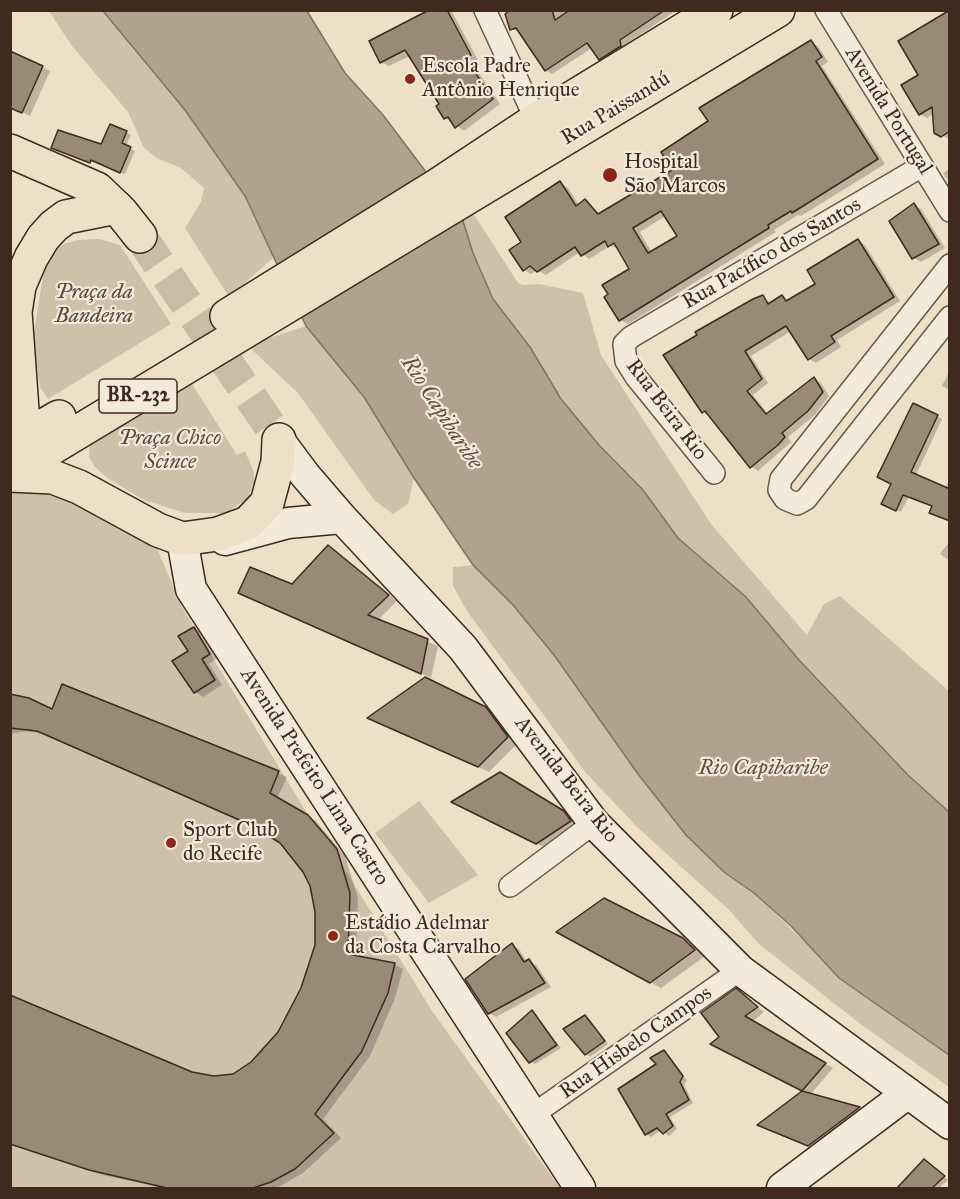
<!DOCTYPE html>
<meta charset="utf-8">
<style>
body{margin:0}
#map{position:relative;width:960px;height:1199px;overflow:hidden;background:#ede0c6;font-family:"IM FELL Great Primer",serif}
canvas{display:block}
.frame{position:absolute;inset:0;border:12px solid #3f2a1d;pointer-events:none}
</style>
<div id="map">
<canvas width="960" height="1199"></canvas>
<div class="frame"></div>
</div>
<script>
const c = document.querySelector('canvas').getContext('2d');
c.lineJoin = 'round';
function fill(path, color) {
  c.fillStyle = color;
  c.fill(path, 'evenodd');
}
function shape(rows) {
  const path = new Path2D();
  for (const r of rows) {
    path.moveTo(r[0], r[1]);
    for (let i = 2; i < r.length; i += 2) path.lineTo(r[i], r[i + 1]);
  }
  return path;
}
function trace(path, color, width, dash) {
  c.strokeStyle = color;
  c.lineWidth = width;
  c.lineCap = dash ? 'butt' : 'round';
  c.setLineDash(dash || []);
  c.stroke(path);
}
function write(font, color, halo, rows, align = 'center') {
  c.font = font + ' "IM FELL Great Primer",serif';
  c.lineWidth = 4.5;
  c.setLineDash([]);
  c.textBaseline = 'middle';
  c.strokeStyle = halo;
  c.fillStyle = color;
  for (const [text, x, y, turn = 0] of rows) {
    c.save();
    c.translate(x, y);
    c.rotate((+turn || 0) * Math.PI / 180);
    c.textAlign = isNaN(turn) ? turn : align;
    if (halo) c.strokeText(text, 0, 0);
    c.fillText(text, 0, 0);
    c.restore();
  }
}
const green = shape([
 [49,11,103,11,185,110,245,197,274,257,229,297,185,228,201,202,204,188,181,168,157,158,144,148,128,112,72,46],
 [473,213,518,283,523,285,539,284,583,293,601,355,711,524,807,635,824,604,840,596,949,691,949,812,908,775,799,660,746,597,678,538,643,490,599,445,561,399,530,347,493,299,473,253,463,221],
 [99,239,120,245,171,324,48,399,40,387,38,376,34,332,45,263,54,251,66,243,78,240],
 [306,326,364,397,414,478,408,504,393,514,374,500,298,393,247,345],
 [187,376,237,455,245,451,254,472,254,482,248,498,226,513,185,513,144,500,110,480,95,467,89,457,90,441],
 [44,486,153,539,182,607,308,815,337,849,344,868,432,1011,560,1188,11,1188,10,492,23,487],
 [473,565,513,605,554,655,638,774,686,835,724,872,754,893,812,949,949,1055,949,1087,859,1023,759,944,728,909,637,827,586,773,467,611,453,586,453,567],
 [419,801,478,875,429,903,375,833]
]);
const water = shape([
 [103,11,307,11,345,73,383,115,463,221,473,253,493,299,530,347,561,399,599,445,643,490,678,538,746,597,799,660,908,775,949,812,949,1055,839,978,791,926,754,893,724,872,686,835,638,774,554,655,513,605,473,565,414,478,364,397,306,326,245,196,185,110,103,11]
]);
const shadow = shape([
 [432,10,451,10,478,60,472,63,500,104,464,131,446,118,441,105,410,56,389,66,381,62],
 [506,10,677,10,626,44,628,50,607,62,592,48,552,74,546,70,521,32,511,29],
 [950,11,950,139,949,139,935,132,934,113,927,118,920,114,920,75],
 [811,42,818,46,828,62,822,66,885,164,801,216,798,215,774,230,776,232,628,324,620,320,606,297,631,269,619,249,610,246,589,259,580,252,546,275,537,270,531,274,524,270,523,242,561,183,568,188,579,205,585,201,600,214,674,171,710,122],
 [666,216,679,236,652,253,640,232],
 [10,53,50,71,30,116,10,106],
 [126,132,131,135,126,146,135,151,125,174,53,148,102,146],
 [950,169,950,183,943,173],
 [914,205,921,209,945,248,921,262,913,257],
 [858,241,865,245,900,301,837,340,841,347,816,363,809,359,791,331,751,356,768,383,753,395,768,414,814,379,821,383,829,396,815,415,788,437,791,442,758,471,752,467,710,416,703,412,762,296,771,303,782,297,790,301,817,284],
 [950,370,950,390,942,386],
 [937,416,942,419,916,475,945,488,950,479,950,518,934,506,909,496,901,512,888,506],
 [950,541,950,561,940,554],
 [328,547,397,601,378,620,438,646,431,678,250,598,292,585],
 [194,628,202,633,217,658,209,664,222,685,203,697,195,692,190,651],
 [63,686,287,777,277,799,316,821,345,856,358,898,356,957,395,965,403,969,395,998,370,1056,323,1119,341,1138,303,1173,280,1186,272,1188,163,1188,99,1174,10,1142,192,1073,214,1077,234,1075,250,1066,266,1050,291,1013,311,968,316,945,318,927,315,901,305,871,281,842,273,836,47,735,27,731,10,734,10,696,53,711],
 [485,709,497,715,518,743,489,772,370,718],
 [511,780,574,819,581,828,548,849,463,807],
 [559,932,683,939,705,956,661,988],
 [512,945,519,949,527,962,536,965,551,987,496,1017,489,1013],
 [736,990,764,1012,752,1022,833,1068,810,1095,867,1113,817,1150,759,1125,804,1091,720,1048],
 [532,1012,561,1048,535,1064,530,1061],
 [585,1017,608,1044,590,1057,586,1054],
 [664,1052,687,1080,684,1085,693,1103,670,1117,677,1129,669,1136,661,1130,651,1137,646,1134],
 [929,1164,948,1180,939,1188,910,1188,904,1183]
]);
const building = shape([
 [429,10,447,10,471,55,466,59,493,99,455,128,448,117,444,119,436,106,439,104,405,50,380,63,369,41,429,10],
 [510,10,552,10,555,20,570,10,665,10,620,40,621,46,599,60,587,43,545,71,516,28,510,30,505,14,510,10],
 [950,10,950,131,941,137,934,133,932,107,919,115,901,85,918,75,898,41,950,10],
 [811,40,822,57,816,61,878,159,792,213,791,211,768,225,769,228,619,321,604,297,608,294,602,285,629,269,614,243,608,247,605,241,581,256,575,247,537,272,530,266,523,271,509,250,521,242,505,217,560,181,576,206,585,199,598,214,672,170,661,152,708,121,699,108,811,40],
 [661,211,677,236,648,253,633,228,661,211],
 [10,51,43,66,22,113,10,108,10,51],
 [110,124,127,131,122,143,131,147,120,173,91,160,90,163,51,148,58,130,101,144,110,124],
 [914,203,939,244,912,259,889,221,914,203],
 [858,239,894,297,831,336,835,342,808,360,786,326,745,351,762,379,747,391,766,414,814,377,823,392,808,411,782,433,785,437,778,445,750,468,705,411,702,413,663,355,697,335,695,332,753,299,763,295,768,304,782,295,786,301,815,284,807,270,858,239],
 [913,403,938,415,911,472,950,489,950,521,929,513,932,506,903,495,896,511,881,504,891,484,877,477,913,403],
 [328,545,389,595,368,615,428,639,421,674,238,593,250,567,292,584,328,545],
 [194,627,210,654,202,659,215,680,194,693,172,661,188,651,178,636,194,627],
 [425,677,486,707,508,737,478,767,367,718,425,677],
 [62,684,279,771,270,793,308,815,337,849,350,893,348,954,395,963,388,993,362,1051,315,1114,334,1133,295,1169,271,1182,253,1188,167,1188,89,1170,10,1144,10,995,192,1072,214,1076,233,1074,251,1062,278,1032,301,988,315,945,315,912,310,886,303,872,280,843,253,826,37,731,10,728,10,694,29,698,52,709,62,684],
 [500,772,564,811,571,821,536,844,451,802,500,772],
 [604,898,683,938,695,950,650,983,556,932,604,898],
 [512,943,524,962,529,959,545,983,488,1014,465,979,512,943],
 [736,988,758,1007,745,1016,826,1063,802,1091,710,1044,719,1037,701,1013,736,988],
 [532,1010,557,1045,529,1063,506,1033,532,1010],
 [585,1015,605,1041,585,1055,563,1029,585,1015],
 [664,1050,683,1076,680,1082,689,1100,666,1114,673,1126,663,1134,657,1128,645,1135,618,1089,656,1064,650,1058,664,1050],
 [802,1091,860,1107,808,1146,757,1125,802,1091],
 [924,1159,945,1176,932,1188,897,1188,924,1159]
]);
const primaryTunnel = shape([
 [140,236,271,427]
]);
const street = shape([
 [485,10,536,120],
 [826,10,950,211],
 [950,265,781,479,779,490,785,499,797,504,806,499,950,317],
 [714,473,636,377,626,361,624,344,631,337,922,166],
 [510,886,594,823],
 [531,1116,740,970]
]);
const secondary = shape([
 [279,440,305,475,342,518,463,648,594,823,740,970,950,1124],
 [182,539,191,589,580,1188],
 [225,540,288,523,342,518],
 [782,1188,908,1093]
]);
const primary = shape([
 [10,151,97,189,121,212,140,236]
]);
const highway = shape([
 [227,316,438,185,536,120,716,10],
 [24,438,15,312,19,286,31,258,43,238,54,226,66,217,116,207],
 [10,445,59,417],
 [10,473,778,10],
 [10,475,53,477,79,487,158,530,182,539,218,534,248,523,267,503,278,462,279,440]
]);
const markers = [
 [410,79,6,"#8f2418"],
 [610,175,8,"#8f2418"],
 [171,843,6,"#8f2418"],
 [333,936,6,"#8f2418"]
];
const shields = [
 [138,396,78]
];
const shieldNames = [
 ["BR-232",138,396]
];
const poiNames = [
 ["Escola Padre",422,67],
 ["Antônio Henrique",422,91],
 ["Hospital",624,163],
 ["São Marcos",624,187],
 ["Sport Club",183,831],
 ["do Recife",183,855],
 ["Estádio Adelmar",345,924],
 ["da Costa Carvalho",345,948]
];
const streetNames = [
 ["Rua Paissandú",616,109,-31],
 ["Avenida Portugal",888,111,58],
 ["Rua Pacífico dos Santos",772,254,-30],
 ["Rua Beira Rio",666,410,53],
 ["Avenida Prefeito Lima Castro",314,777,57],
 ["Avenida Beira Rio",566,780,52],
 ["Rua Hisbelo Campos",636,1043,-35]
];
const parkNames = [
 ["Praça da",94,293],
 ["Bandeira",94,317],
 ["Praça Chico",170,439],
 ["Scince",170,463]
];
const waterNames = [
 ["Rio Capibaribe",441,413,57],
 ["Rio Capibaribe",763,769]
];
fill(green, '#cfc1a9');
fill(water, '#b2a28d');
trace(water, '#847260', 1.5);
fill(shadow, '#0003');
fill(building, '#998975');
trace(building, '#3f2a1d', 1.5);
trace(primaryTunnel, '#cabca4', 33, [33, 16]);
trace(street, '#6a5847', 24);
trace(secondary, '#3f2a1d', 33);
trace(primary, '#3f2a1d', 36);
trace(highway, '#3f2a1d', 36);
trace(street, '#f3ebda', 21);
trace(secondary, '#f3ebda', 30);
trace(primary, '#ede0c6', 33);
trace(highway, '#ede0c6', 33);
for (const [x, y, r, color] of markers) {
  const dot = new Path2D();
  dot.arc(x, y, r, 0, 2 * Math.PI);
  c.fillStyle = color;
  c.fill(dot);
  trace(dot, '#f3ebda', 2);
}
for (const [x, y, w] of shields) {
  const box = new Path2D();
  box.roundRect(x - w / 2, y - 17, w, 34, 4.5);
  c.fillStyle = '#f3ebda';
  c.fill(box);
  trace(box, '#3f2a1d', 1.5);
}
write('bold 20px', '#3f2a1d', null, shieldNames);
write('21px', '#3f2a1d', '#f3ebda', poiNames, 'left');
write('21px', '#3f2a1d', '#f3ebda', streetNames);
write('italic 21px', '#5c4839', '#f3ebda', parkNames);
write('italic 22px', '#624e3f', '#f3ebda', waterNames);
</script>
